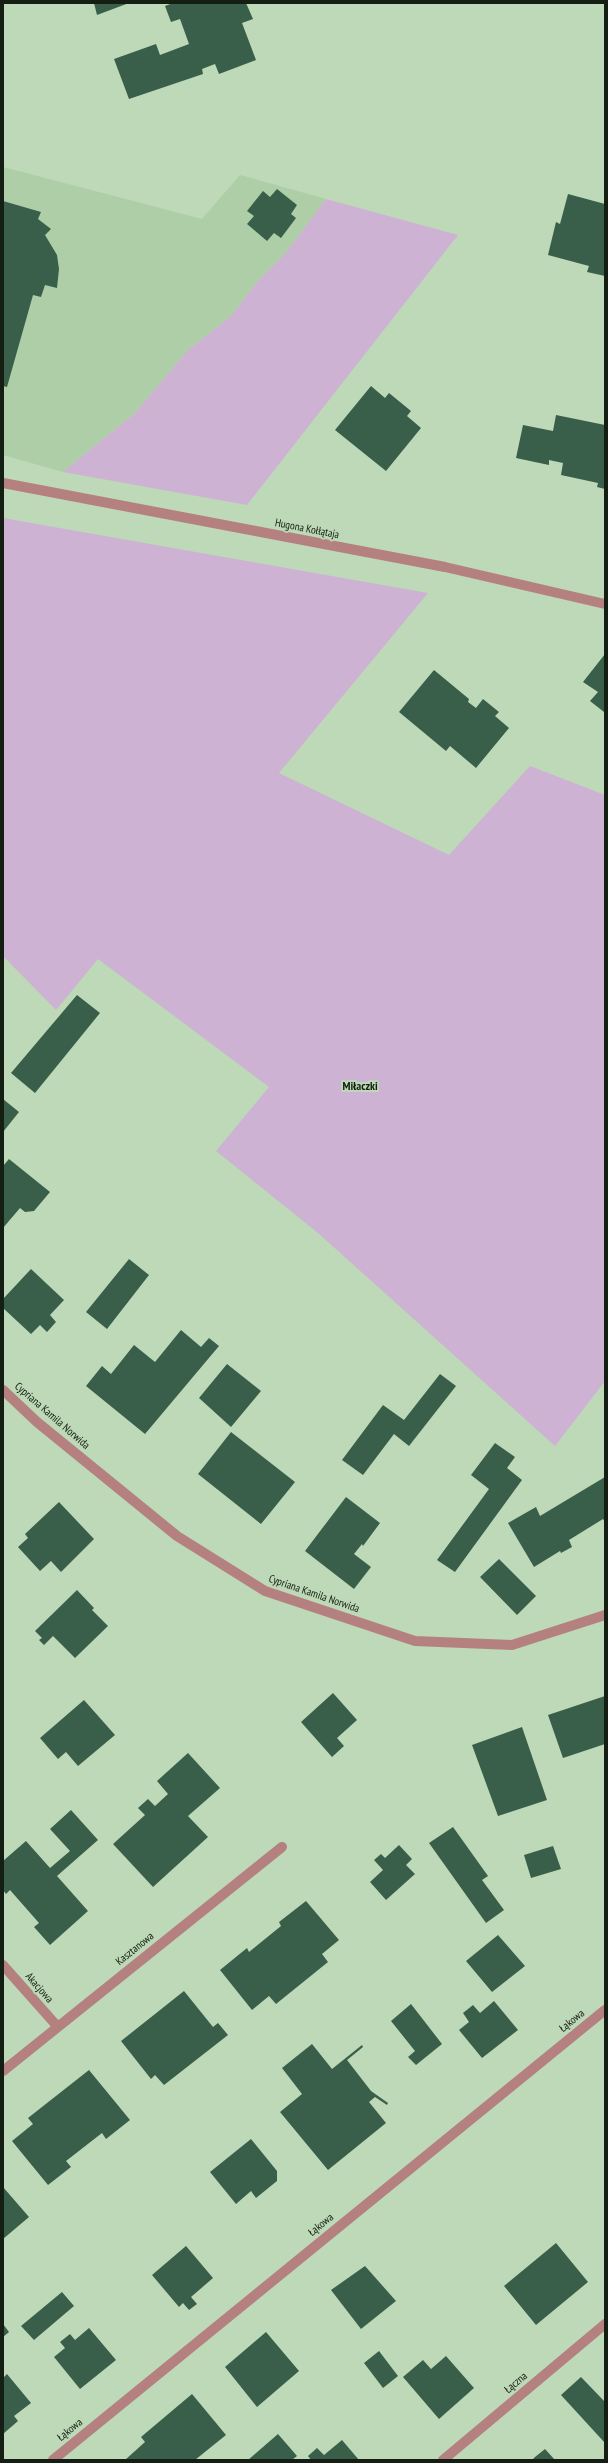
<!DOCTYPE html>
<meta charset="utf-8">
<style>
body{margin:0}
#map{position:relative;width:608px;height:2463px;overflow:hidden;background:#bdd9b7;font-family:"PT Sans Narrow",sans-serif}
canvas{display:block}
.frame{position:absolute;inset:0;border:4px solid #141e12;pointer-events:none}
</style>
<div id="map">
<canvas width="608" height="2463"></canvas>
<div class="frame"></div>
</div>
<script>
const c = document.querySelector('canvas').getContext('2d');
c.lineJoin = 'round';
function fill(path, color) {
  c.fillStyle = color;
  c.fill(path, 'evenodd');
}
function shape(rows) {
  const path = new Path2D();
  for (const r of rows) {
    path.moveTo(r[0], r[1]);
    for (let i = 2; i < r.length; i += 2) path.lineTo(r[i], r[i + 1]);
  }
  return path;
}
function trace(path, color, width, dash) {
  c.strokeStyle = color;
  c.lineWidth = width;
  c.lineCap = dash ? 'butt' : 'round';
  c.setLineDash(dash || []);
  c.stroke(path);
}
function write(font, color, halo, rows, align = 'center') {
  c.font = font + ' "PT Sans Narrow",sans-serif';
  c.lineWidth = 4;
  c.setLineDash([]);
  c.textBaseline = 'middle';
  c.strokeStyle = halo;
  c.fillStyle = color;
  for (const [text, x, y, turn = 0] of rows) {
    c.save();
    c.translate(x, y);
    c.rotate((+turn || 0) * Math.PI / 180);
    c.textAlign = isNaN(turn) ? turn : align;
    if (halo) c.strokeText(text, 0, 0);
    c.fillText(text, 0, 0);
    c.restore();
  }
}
const built = shape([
 [3,167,202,219,240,175,326,199,285,254,258,281,231,316,188,350,135,413,63,472,3,455]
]);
const green = shape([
 [326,199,458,235,247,505,63,472,135,413,188,350,231,316,258,281,285,254],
 [3,518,428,593,279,773,449,855,530,766,605,795,605,1381,555,1446,318,1233,216,1151,269,1087,98,959,56,1010,3,956]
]);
const building = shape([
 [94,3,129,3,97,15],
 [173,3,246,3,253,19,242,23,256,60,219,74,215,64,202,69,203,74,129,99,114,59,156,44,160,55,189,44,180,19,171,22,165,6],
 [277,189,297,205,291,214,296,218,281,238,274,233,267,241,247,224,254,216,247,211,263,191,270,197],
 [568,194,605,204,605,276,587,272,589,266,548,255,556,222,560,224],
 [3,201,41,212,38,219,51,229,45,235,57,255,59,269,57,288,45,285,41,297,33,295,7,387,3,386],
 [371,386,385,398,389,393,411,411,407,416,421,428,386,471,335,430],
 [556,415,605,425,605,489,597,487,598,483,561,475,563,463,549,460,549,465,516,458,523,425,553,431],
 [605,654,605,710,604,712,590,701,598,692,583,682],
 [434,670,469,699,468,702,476,708,483,699,499,712,495,716,509,728,476,768,450,746,446,751,399,712],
 [77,995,100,1013,35,1093,11,1073],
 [3,1099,19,1112,3,1132],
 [9,1159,50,1192,34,1211,25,1212,20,1208,3,1228,3,1166],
 [129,1259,149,1275,107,1329,86,1312],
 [31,1269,64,1300,50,1315,56,1322,47,1332,40,1325,31,1334,3,1308,3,1299],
 [181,1330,201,1347,209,1338,219,1346,145,1434,86,1386,102,1366,111,1374,134,1345,155,1362],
 [227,1364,261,1391,231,1427,199,1398],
 [440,1374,456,1386,409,1446,394,1434,363,1475,342,1460,383,1405,404,1420],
 [231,1432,295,1482,261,1524,198,1474],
 [495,1443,515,1457,507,1468,522,1480,455,1572,437,1560,489,1489,471,1475],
 [605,1477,605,1522,603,1519,569,1540,572,1547,561,1553,560,1551,534,1567,508,1523,536,1507,540,1516],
 [346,1497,380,1523,363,1546,362,1544,354,1554,371,1567,354,1589,305,1551],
 [59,1502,94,1539,61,1572,51,1561,40,1571,18,1547,28,1538,25,1534],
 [499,1559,536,1596,517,1615,480,1577],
 [77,1590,94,1608,92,1610,108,1626,75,1658,53,1636,44,1645,39,1640,42,1638,35,1631],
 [333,1693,357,1720,337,1738,344,1746,332,1757,301,1722],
 [605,1696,605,1744,563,1758,548,1715],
 [84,1700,115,1735,78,1766,66,1752,58,1759,40,1738],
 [522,1727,547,1800,498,1816,472,1745],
 [188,1753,220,1788,188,1816,208,1837,153,1887,113,1844,145,1815,138,1808,148,1799,155,1806,168,1794,157,1781],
 [71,1810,98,1840,57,1876,88,1911,50,1945,34,1927,39,1923,10,1890,6,1894,3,1890,3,1861,26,1841,50,1868,70,1851,50,1829],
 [453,1827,488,1876,482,1880,504,1910,486,1923,429,1843],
 [399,1845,412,1859,406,1865,415,1874,386,1900,370,1882,383,1870,374,1860,381,1854,385,1858],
 [553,1846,561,1869,531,1878,524,1855],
 [306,1901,339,1940,322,1954,328,1962,276,2004,269,1996,252,2010,220,1970,247,1948,249,1952,281,1926,279,1922],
 [498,1935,525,1966,492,1992,466,1961],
 [184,1991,213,2027,218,2023,228,2035,164,2085,155,2075,151,2079,121,2041],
 [494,2001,518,2030,482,2058,459,2030,469,2022,463,2013,473,2005,480,2013],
 [411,2004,442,2044,416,2065,408,2057,415,2051,391,2021],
 [312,2044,332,2069,362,2045,363,2047,347,2060,371,2091,388,2103,387,2105,375,2097,369,2102,386,2123,328,2170,280,2112,302,2094,282,2068],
 [89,2070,130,2120,106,2139,102,2133,66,2161,71,2167,48,2185,12,2141,33,2124,28,2118],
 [251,2139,277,2171,277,2181,256,2198,251,2191,236,2204,210,2172],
 [3,2187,29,2217,3,2239],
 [556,2243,588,2282,536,2325,504,2286],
 [186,2246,213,2278,191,2297,197,2304,189,2310,183,2303,179,2307,152,2275],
 [365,2266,396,2301,361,2329,331,2290],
 [62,2292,74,2306,34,2340,21,2326],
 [3,2324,9,2332,3,2337],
 [89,2328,116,2360,80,2389,54,2357,65,2348,60,2342,70,2334,75,2340],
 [266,2332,299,2371,257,2407,225,2367],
 [379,2351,398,2376,383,2388,364,2363],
 [446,2356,474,2388,439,2419,403,2377,423,2360,431,2369],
 [7,2374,31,2403,14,2416,18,2421,3,2434,3,2378],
 [581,2377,605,2402,605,2443,561,2395],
 [192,2394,226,2435,195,2460,125,2460,145,2442,141,2437],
 [278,2434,297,2456,292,2460,248,2460],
 [342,2440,359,2460,311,2460,308,2456,317,2448,324,2455],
 [545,2449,555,2460,532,2460,535,2457]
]);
const minor = shape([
 [3,483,445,567,605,604],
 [3,1390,37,1422,177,1536,265,1591,415,1641,512,1645,605,1615],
 [3,1965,57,2026],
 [3,2071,282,1847],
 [53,2460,605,2010],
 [443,2460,605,2324]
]);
const streetNames = [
 ["Hugona Kołłątaja",307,529,11],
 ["Cypriana Kamila Norwida",52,1416,41],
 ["Cypriana Kamila Norwida",314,1594,19],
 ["Kasztanowa",135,1949,-39],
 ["Akacjowa",39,1988,49],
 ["Łąkowa",572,2021,-39],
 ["Łąkowa",321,2225,-39],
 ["Łączna",516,2383,-40],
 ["Łąkowa",70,2430,-39]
];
const neighbourhoodNames = [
 ["Miłaczki",360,1087]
];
fill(built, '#adcea6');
fill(green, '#cdb2d4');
fill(building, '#395f4a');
trace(minor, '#b58180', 10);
write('11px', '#141e12', '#bdd9b7', streetNames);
write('bold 12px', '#141e12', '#bdd9b7', neighbourhoodNames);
</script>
